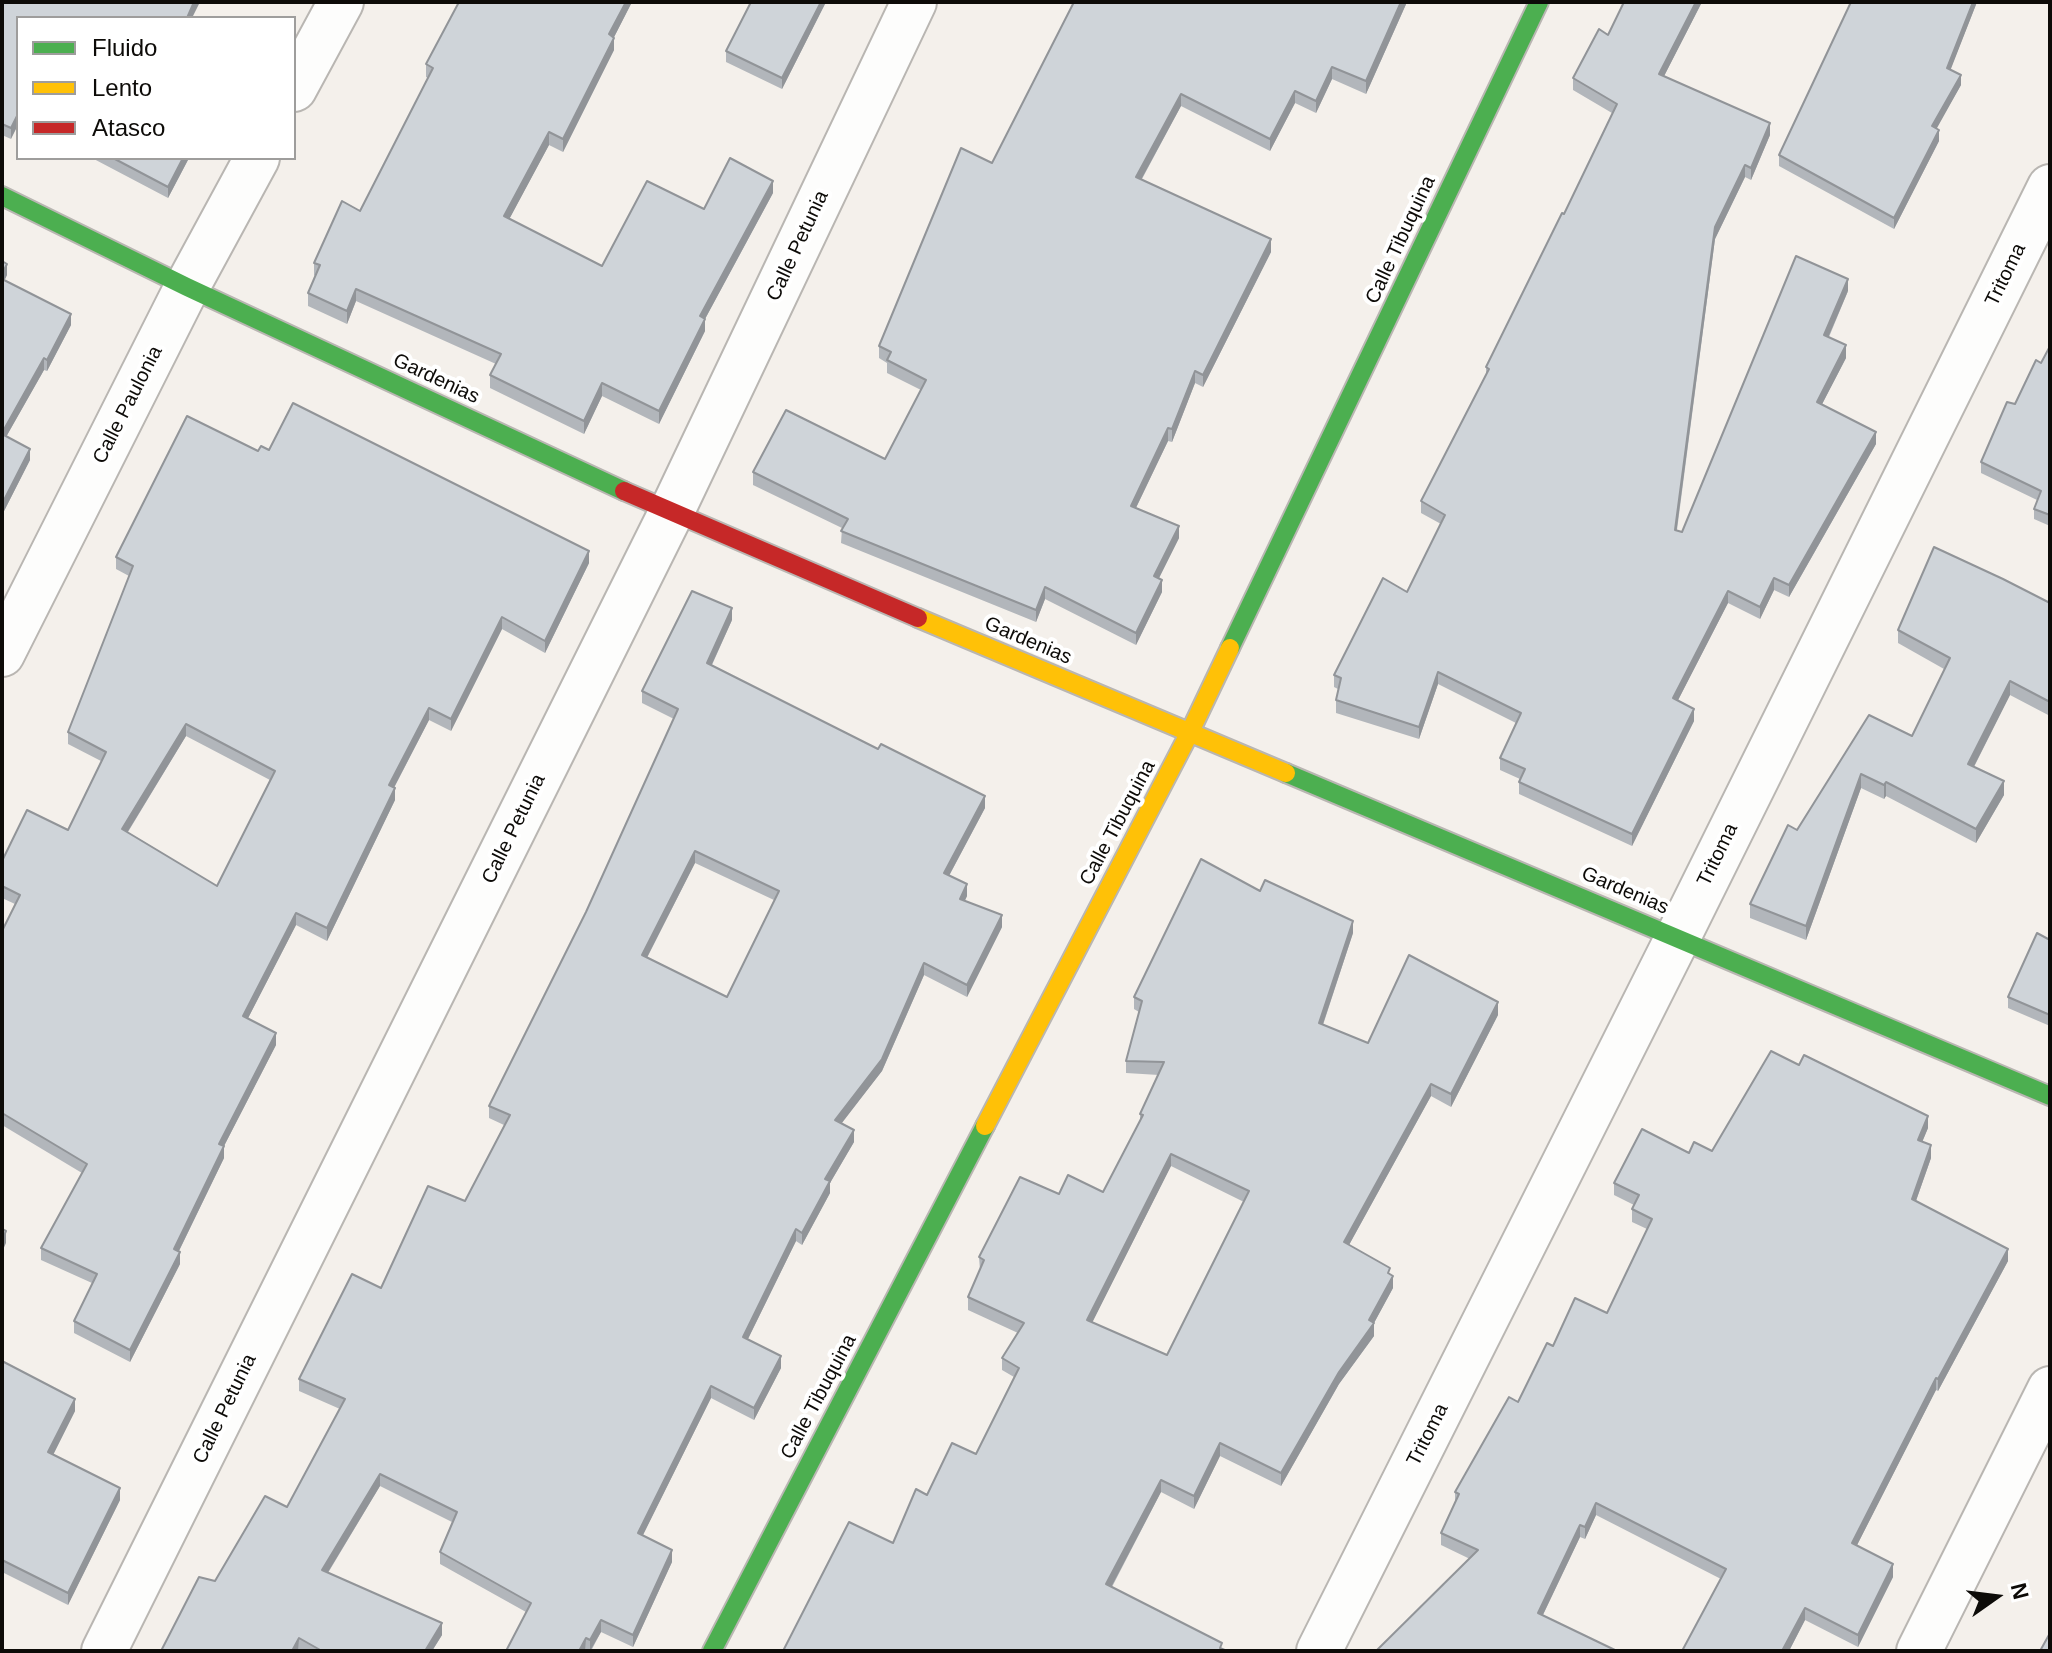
<!DOCTYPE html>
<style>
body{margin:0}
#map{position:relative;width:2052px;height:1653px;overflow:hidden;background:#f4f0eb;font-family:Helvetica,sans-serif}
canvas{display:block}
.frame{position:absolute;inset:0;border:4px solid #0d0b08;pointer-events:none}
.legend{position:absolute;left:16px;top:16px;width:280px;height:144px;box-sizing:border-box;background:#fff;border:2px solid #9e9d9c;margin:0;padding:10px 14px;list-style:none;font-size:24px;color:#0d0b08}
.legend li{display:flex;align-items:center;gap:16px;height:40px}
.legend b{width:40px;border:2px solid #9e9d9c}
.north{position:absolute;left:1956px;top:1557px;width:80px;height:80px;-webkit-text-stroke:6px #fff;paint-order:stroke;rotate:76deg;font-size:22px;font-weight:700;line-height:32px;text-align:center;color:#0d0b08}
.north::after{content:'';display:block;margin:auto;width:28px;height:36px;background:#0d0b08;clip-path:polygon(50% 0,100% 100%,50% 72%,0 100%)}
</style>
<div id="map">
<canvas width="2052" height="1653"></canvas>
<div class="frame"></div>
<ul class="legend">
<li><b style="height:10px;background:#4caf50"></b>Fluido</li>
<li><b style="height:10px;background:#ffc107"></b>Lento</li>
<li><b style="height:10px;background:#c62828"></b>Atasco</li>
</ul>
<div class="north">N</div>
</div>
<script>
const c = document.querySelector('canvas').getContext('2d');
c.lineJoin = 'round';
function shape(rows) {
  const path = new Path2D();
  for (const r of rows) {
    path.moveTo(r[0], r[1]);
    for (let i = 2; i < r.length; i += 2) path.lineTo(r[i], r[i + 1]);
  }
  return path;
}
function trace(path, color, width, dash) {
  c.strokeStyle = color;
  c.lineWidth = width;
  c.lineCap = dash ? 'butt' : 'round';
  c.setLineDash(dash || []);
  c.stroke(path);
}
function fill(path, color) {
  c.fillStyle = color;
  c.fill(path, 'evenodd');
}
function write(font, color, halo, rows, align = 'center') {
  c.font = font + ' Helvetica,sans-serif';
  c.lineWidth = 8;
  c.setLineDash([]);
  c.textBaseline = 'middle';
  c.strokeStyle = halo;
  c.fillStyle = color;
  for (const [text, x, y, turn = 0] of rows) {
    c.save();
    c.translate(x, y);
    c.rotate((+turn || 0) * Math.PI / 180);
    c.textAlign = isNaN(turn) ? turn : align;
    if (halo) c.strokeText(text, 0, 0);
    c.fillText(text, 0, 0);
    c.restore();
  }
}
const street = shape([
 [294,89,341,2],
 [2,654,187,287,257,158],
 [104,1651,671,513,914,2],
 [1319,1651,1678,937,2050,187],
 [1919,1651,2050,1389]
]);
const fast = shape([
 [2,196,187,287,624,491],
 [1230,648,1539,2],
 [1286,773,2050,1096],
 [712,1651,985,1126]
]);
const slow = shape([
 [918,618,1286,773],
 [985,1126,1189,734,1230,648]
]);
const jam = shape([
 [624,491,918,618]
]);
const wall = shape([
 [2,2,18,18,11,139,2,135],
 [459,2,632,2,614,37,614,50,563,152,549,145,509,219,602,266,704,209,773,193,705,319,705,331,659,424,602,396,584,434,490,388,490,375,496,364,356,301,347,324,308,306,308,293,315,276,314,275,314,263,360,211,428,78,426,77,426,64],
 [746,2,826,2,782,89,726,62,726,51,750,4],
 [1074,2,1407,2,1366,94,1332,79,1316,113,1295,103,1270,151,1181,106,1142,179,1271,252,1203,387,1195,383,1172,442,1168,441,1136,508,1179,538,1159,578,1162,592,1136,645,1045,599,1036,622,841,543,842,528,753,485,753,472,885,459,921,390,887,373,887,363,879,358,879,346,992,163],
 [1624,2,1702,2,1664,76,1770,135,1751,180,1745,177,1715,239,1677,530,1682,532,1848,291,1829,337,1846,358,1822,404,1876,444,1789,597,1774,590,1760,619,1728,603,1678,700,1694,721,1632,846,1519,794,1519,782,1520,779,1500,770,1500,758,1516,723,1438,684,1419,739,1336,713,1336,700,1338,689,1334,687,1334,675,1407,592,1441,524,1421,513,1421,501,1486,375,1486,367,1564,214,1612,113,1573,90,1573,78,1608,35],
 [1977,2,1950,70,1961,85,1936,128,1939,141,1894,229,1779,166,1779,155],
 [92,158,189,158,168,198],
 [2,261,7,275,4,280,71,325,47,371,44,370,6,437,30,460,2,515],
 [2050,349,2050,526,2034,519,2034,509,2037,500,1981,473,1981,462,2015,404],
 [269,450,589,563,545,653,502,629,451,731,429,720,394,788,395,800,327,941,296,925,248,1018,276,1045,224,1146,224,1158,179,1251,180,1264,130,1362,74,1333,74,1321,92,1283,41,1260,41,1248,82,1173,2,1125,2,931,15,904,2,898,2,861,68,830,101,761,68,744,68,732,129,576,116,569,116,557,258,451],
 [186,736,270,780,217,886,128,832],
 [2050,603,2050,716,2010,695,1974,767,2004,795,1976,843,1886,796,1884,799,1861,788,1806,940,1750,918,1750,904,1869,715,1912,736,1944,669,1898,643,1898,630],
 [732,620,712,665,985,808,949,876,967,896,965,900,1002,927,967,997,924,975,882,1071,841,1123,854,1142,830,1183,830,1193,802,1245,796,1241,748,1339,781,1368,754,1420,711,1398,643,1535,672,1562,633,1647,601,1632,591,1651,586,1650,585,1651,506,1651,526,1612,440,1564,440,1552,452,1522,380,1486,328,1573,442,1635,432,1651,161,1651,215,1581,287,1507,340,1409,299,1391,299,1379,381,1288,465,1201,504,1125,489,1118,489,1106,586,912,674,719,642,703,642,691],
 [695,863,774,900,727,997,647,958],
 [1260,891,1353,933,1323,1025,1368,1043,1498,1015,1451,1107,1431,1096,1349,1245,1390,1274,1393,1288,1374,1323,1374,1336,1339,1384,1281,1486,1220,1456,1194,1509,1161,1492,1112,1587,893,1543,927,1495,976,1454,1014,1377,1002,1370,1002,1358,1018,1333,968,1310,968,1297,980,1270,979,1257,1059,1194,1103,1192,1140,1121,1140,1114,1159,1075,1126,1073,1126,1061,1139,1012,1134,1009,1134,997],
 [1171,1166,1244,1202,1167,1355,1092,1322],
 [2050,940,2050,1026,2008,1008,2008,997],
 [1928,1128,1922,1142,1931,1158,1916,1201,2008,1261,1938,1391,1936,1390,1857,1545,1893,1577,1858,1647,1805,1620,1789,1651,1682,1651,1721,1579,1596,1515,1585,1539,1580,1537,1543,1615,1376,1651,1470,1559,1441,1545,1441,1533,1455,1503,1455,1492,1518,1402,1553,1346,1607,1313,1647,1229,1632,1222,1632,1209,1634,1205,1614,1195,1614,1183,1689,1153],
 [2,1361,75,1411,53,1455,120,1500,68,1605,2,1572]
]);
const shadedWall = shape([
 [194,2,200,2,192,18,187,18],
 [626,2,632,2,609,47,609,34],
 [821,2,826,2,782,89,782,78],
 [1401,2,1407,2,1366,94,1366,81],
 [1696,2,1702,2,1659,86,1659,74],
 [1973,2,1977,2,1947,79,1947,68],
 [614,38,614,50,563,152,563,139],
 [1332,67,1332,79,1316,113,1316,101],
 [1961,75,1961,85,1932,137,1932,126],
 [1295,91,1295,103,1270,151,1270,139],
 [1181,94,1181,106,1136,189,1136,177],
 [18,114,18,125,11,139,11,128],
 [1770,123,1770,135,1751,180,1751,168],
 [1939,130,1939,141,1894,229,1894,218],
 [549,132,549,145,504,229,504,216],
 [183,158,189,158,168,198,168,187],
 [1745,165,1745,177,1715,239,1675,542,1675,530,1715,227],
 [773,181,773,193,705,319,705,331,659,424,659,411,700,316],
 [1271,239,1271,252,1203,387,1203,375],
 [7,264,7,275,2,286,2,274],
 [1848,279,1848,291,1824,347,1824,335],
 [356,289,356,301,347,324,347,311],
 [71,314,71,325,47,371,47,360],
 [1846,345,1846,358,1817,414,1817,402],
 [44,358,44,370,2,444,2,433],
 [1195,371,1195,383,1172,442,1172,429],
 [602,383,602,396,584,434,584,421],
 [1168,428,1168,441,1131,518,1131,506],
 [1876,432,1876,444,1789,597,1789,585],
 [30,449,30,460,2,515,2,504],
 [1179,526,1179,538,1154,588,1154,576],
 [589,551,589,563,545,653,545,641],
 [1774,578,1774,590,1760,619,1760,607],
 [1162,580,1162,592,1136,645,1136,633],
 [1045,587,1045,599,1036,622,1036,610],
 [1728,591,1728,603,1673,710,1673,698],
 [732,608,732,620,707,675,707,663],
 [502,617,502,629,451,731,451,719],
 [1438,672,1438,684,1419,739,1419,727],
 [2010,681,2010,695,1968,778,1968,764],
 [429,708,429,720,389,797,389,785],
 [1694,709,1694,721,1632,846,1632,834],
 [186,724,186,736,122,841,122,829],
 [1861,774,1861,788,1806,940,1806,926],
 [2004,781,2004,795,1976,843,1976,829],
 [1886,782,1886,796,1884,799,1884,785],
 [395,788,395,800,327,941,327,928],
 [985,796,985,808,944,885,944,873],
 [695,851,695,863,642,967,642,955],
 [967,884,967,896,960,911,960,899],
 [296,913,296,925,243,1028,243,1016],
 [1002,915,1002,927,967,997,967,985],
 [1353,921,1353,933,1319,1036,1319,1023],
 [924,963,924,975,882,1071,835,1132,835,1120],
 [1498,1002,1498,1015,1451,1107,1451,1094],
 [276,1033,276,1045,224,1146,224,1158,174,1261,174,1249,219,1144],
 [1431,1084,1431,1096,1344,1254,1344,1242],
 [1928,1116,1928,1128,1918,1152,1918,1140],
 [854,1130,854,1142,830,1183,830,1193,802,1245,802,1233,825,1179],
 [1931,1145,1931,1158,1912,1212,1912,1199],
 [1171,1154,1171,1166,1087,1333,1087,1320],
 [796,1229,796,1241,743,1349,743,1337],
 [6,1231,6,1243,2,1252,2,1240],
 [2008,1249,2008,1261,1938,1391,1938,1379],
 [180,1252,180,1264,130,1362,130,1350],
 [1393,1276,1393,1288,1374,1323,1374,1336,1339,1384,1281,1486,1281,1473],
 [781,1356,781,1368,754,1420,754,1408],
 [1936,1378,1936,1390,1852,1555,1852,1543],
 [711,1386,711,1398,638,1545,638,1533],
 [75,1399,75,1411,48,1465,48,1452],
 [1220,1443,1220,1456,1194,1509,1194,1496],
 [380,1474,380,1486,322,1582,322,1570],
 [1161,1480,1161,1492,1106,1597,1106,1584],
 [120,1488,120,1500,68,1605,68,1593],
 [1596,1503,1596,1515,1585,1539,1585,1527],
 [1580,1525,1580,1537,1538,1625,1538,1613],
 [672,1550,672,1562,633,1647,633,1635],
 [1893,1564,1893,1577,1858,1647,1858,1635],
 [1805,1608,1805,1620,1789,1651,1782,1651],
 [601,1620,601,1632,590,1651,590,1640],
 [442,1623,442,1635,432,1651,425,1651],
 [299,1638,298,1651,292,1651],
 [586,1638,585,1651,579,1651]
]);
const building = shape([
 [2,2,194,2,187,18,18,18,18,114,11,128,2,124,2,2],
 [459,2,626,2,609,34,614,38,563,139,549,132,504,216,602,266,647,181,704,209,730,158,773,181,700,316,705,319,659,411,602,383,584,421,490,375,501,354,356,289,347,311,308,293,320,265,314,263,342,201,360,211,433,68,426,64,459,2],
 [751,2,821,2,782,78,726,51,751,2],
 [1074,2,1401,2,1366,81,1332,67,1316,101,1295,91,1270,139,1181,94,1136,177,1271,239,1203,375,1195,371,1172,429,1168,428,1131,506,1179,526,1154,576,1162,580,1136,633,1045,587,1036,610,841,531,848,519,753,472,786,410,885,459,926,380,887,360,891,352,879,346,961,148,992,163,1074,2],
 [1624,2,1696,2,1659,74,1770,123,1751,168,1745,165,1715,227,1675,530,1682,532,1796,256,1848,279,1824,335,1846,345,1817,402,1876,432,1789,585,1774,578,1760,607,1728,591,1673,698,1694,709,1632,834,1519,782,1525,769,1500,758,1521,713,1438,672,1419,727,1336,700,1341,678,1334,675,1383,578,1407,592,1445,515,1421,501,1489,369,1486,367,1562,213,1564,214,1617,104,1573,78,1599,29,1608,35,1624,2],
 [1851,2,1973,2,1947,68,1961,75,1932,126,1939,130,1894,218,1779,155,1851,2],
 [113,158,183,158,168,187,113,158],
 [2,261,7,264,2,274,2,261],
 [2,279,71,314,47,360,44,358,2,433,2,279],
 [2049,348,2050,349,2050,515,2034,509,2041,491,1981,462,2007,402,2015,404,2036,360,2041,363,2049,348],
 [293,403,589,551,545,641,502,617,451,719,429,708,389,785,395,788,327,928,296,913,243,1016,276,1033,219,1144,224,1146,174,1249,180,1252,130,1350,74,1321,97,1274,41,1248,87,1164,2,1113,2,931,20,895,2,886,2,861,27,810,68,830,106,752,68,732,133,566,116,557,187,416,258,451,261,446,269,450,293,403],
 [186,724,275,771,217,886,122,829,186,724],
 [2,434,30,449,2,504,2,434],
 [1934,547,2003,579,2050,603,2050,702,2010,681,1968,764,2004,781,1976,829,1886,782,1884,785,1861,774,1806,926,1750,904,1788,825,1797,830,1869,715,1912,736,1950,658,1898,630,1934,547],
 [692,591,732,608,707,663,878,749,881,744,985,796,944,873,967,884,960,899,1002,915,967,985,924,963,882,1059,835,1120,854,1130,825,1179,830,1181,802,1233,796,1229,743,1337,781,1356,754,1408,711,1386,638,1533,672,1550,633,1635,601,1620,590,1640,586,1638,579,1651,506,1651,531,1603,440,1552,457,1512,380,1474,322,1570,442,1623,425,1651,322,1651,299,1638,292,1651,161,1651,199,1577,215,1581,265,1496,287,1507,345,1399,299,1379,352,1274,381,1288,428,1186,465,1201,510,1115,489,1106,586,912,678,709,642,691,692,591],
 [695,851,779,891,727,997,642,955,695,851],
 [1201,859,1260,891,1265,880,1353,921,1319,1023,1368,1043,1409,955,1498,1002,1451,1094,1431,1084,1344,1242,1390,1268,1388,1273,1393,1276,1369,1320,1374,1323,1339,1372,1281,1473,1220,1443,1194,1496,1161,1480,1106,1584,1222,1643,1220,1648,1227,1651,783,1651,849,1522,893,1543,916,1489,927,1495,952,1443,976,1454,1019,1368,1002,1358,1024,1323,968,1297,984,1260,979,1257,1020,1177,1059,1194,1068,1175,1103,1192,1143,1115,1140,1114,1164,1062,1126,1061,1142,1001,1134,997,1201,859],
 [1171,1154,1249,1191,1167,1355,1087,1320,1171,1154],
 [2037,933,2050,940,2050,1015,2008,997,2037,933],
 [1771,1051,1799,1065,1804,1055,1928,1116,1918,1140,1931,1145,1912,1199,2008,1249,1938,1379,1936,1378,1852,1543,1893,1564,1858,1635,1805,1608,1782,1651,1682,1651,1726,1569,1596,1503,1585,1527,1580,1525,1538,1613,1617,1651,1376,1651,1478,1550,1441,1533,1459,1494,1455,1492,1509,1397,1518,1402,1547,1343,1553,1346,1575,1298,1607,1313,1652,1219,1632,1209,1639,1195,1614,1183,1642,1129,1689,1153,1694,1142,1712,1151,1771,1051],
 [2,1229,6,1231,2,1240,2,1229],
 [2,1361,75,1399,48,1452,120,1488,68,1593,2,1560,2,1361],
 [2050,1633,2050,1651,2040,1651,2050,1633]
]);
const streetNames = [
 ["Calle Tibuquina",1401,240,-65],
 ["Calle Petunia",798,246,-65],
 ["Tritoma",2006,275,-64],
 ["Gardenias",436,379,25],
 ["Calle Paulonia",128,405,-63],
 ["Gardenias",1028,641,23],
 ["Calle Tibuquina",1118,823,-62],
 ["Calle Petunia",514,829,-64],
 ["Tritoma",1718,855,-64],
 ["Gardenias",1625,891,23],
 ["Calle Tibuquina",819,1397,-62],
 ["Calle Petunia",225,1409,-64],
 ["Tritoma",1428,1435,-63]
];
trace(street, '#b9b6b2', 48);
trace(fast, '#b9b6b2', 22);
trace(slow, '#b9b6b2', 22);
trace(jam, '#b9b6b2', 22);
trace(street, '#fdfdfc', 44);
trace(fast, '#4caf50', 18);
trace(slow, '#ffc107', 18);
trace(jam, '#c62828', 18);
fill(wall, '#b2b6bb');
fill(shadedWall, '#919498');
fill(building, '#cfd4d9');
trace(building, '#919498', 2);
write('20px', '#0d0b08', '#fff', streetNames);
</script>
